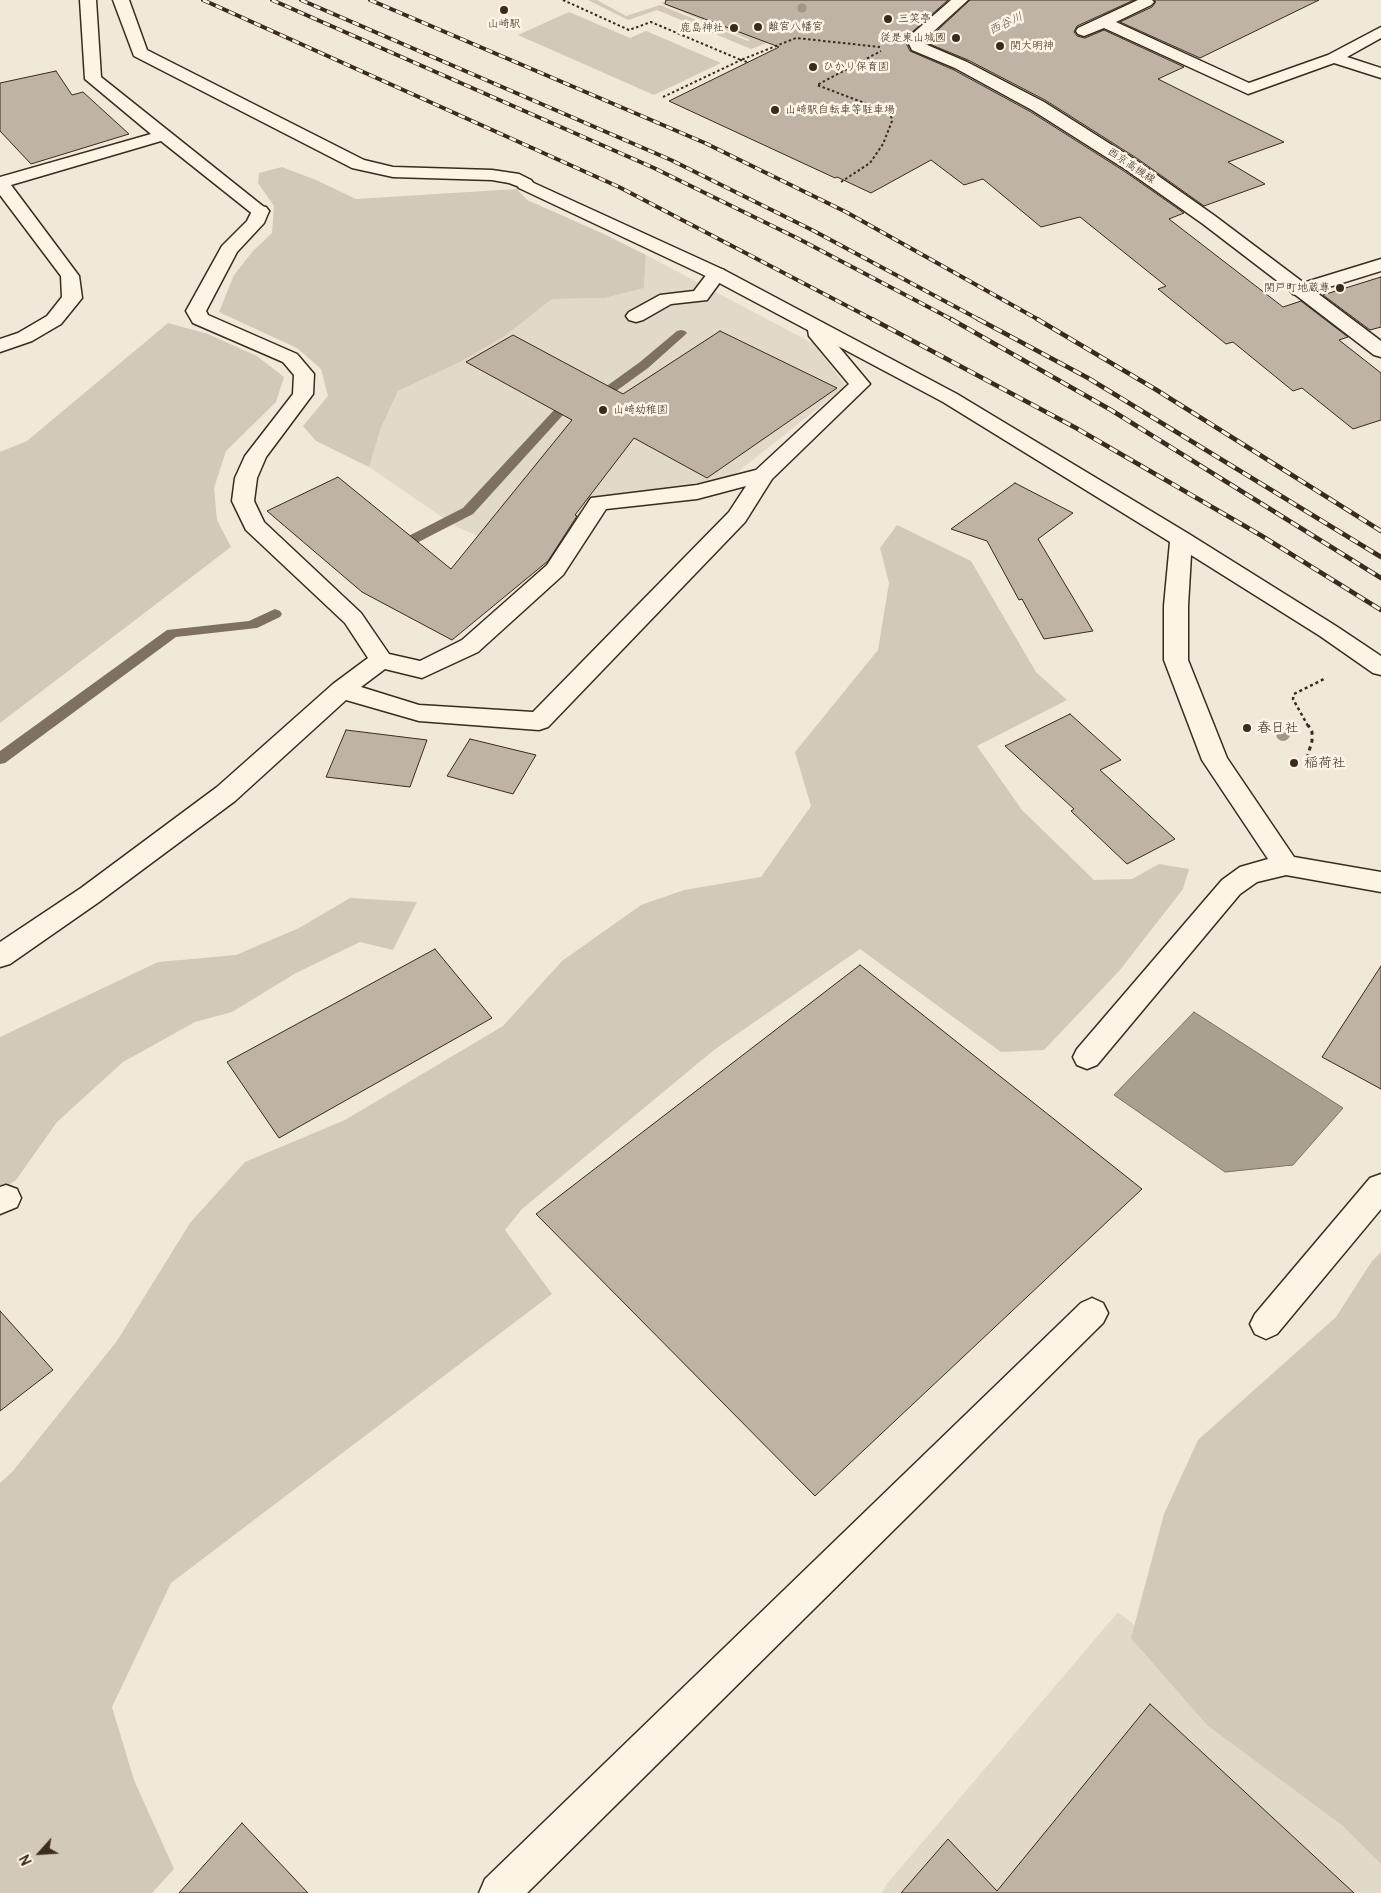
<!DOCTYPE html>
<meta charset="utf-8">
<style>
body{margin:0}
#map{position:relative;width:1381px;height:1893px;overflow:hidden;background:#f0e9d9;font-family:Pangolin,sans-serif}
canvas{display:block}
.north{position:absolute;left:15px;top:1828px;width:50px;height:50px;-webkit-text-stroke:4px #fcf5e5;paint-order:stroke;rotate:244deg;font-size:14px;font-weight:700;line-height:20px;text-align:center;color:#3b2a1e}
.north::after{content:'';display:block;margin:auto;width:18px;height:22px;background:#3b2a1e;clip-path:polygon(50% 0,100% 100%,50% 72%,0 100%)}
</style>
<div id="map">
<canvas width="1381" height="1893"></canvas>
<div class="north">N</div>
</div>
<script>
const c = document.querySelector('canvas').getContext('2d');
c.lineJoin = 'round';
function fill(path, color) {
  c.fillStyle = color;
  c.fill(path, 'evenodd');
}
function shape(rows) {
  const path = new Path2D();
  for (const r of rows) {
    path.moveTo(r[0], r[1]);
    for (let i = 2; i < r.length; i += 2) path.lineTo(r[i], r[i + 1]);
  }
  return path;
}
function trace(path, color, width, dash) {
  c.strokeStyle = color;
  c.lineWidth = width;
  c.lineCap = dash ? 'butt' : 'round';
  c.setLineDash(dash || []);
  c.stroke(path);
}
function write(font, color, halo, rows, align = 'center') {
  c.font = font + ' Pangolin,"Klee One",sans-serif';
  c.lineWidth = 5;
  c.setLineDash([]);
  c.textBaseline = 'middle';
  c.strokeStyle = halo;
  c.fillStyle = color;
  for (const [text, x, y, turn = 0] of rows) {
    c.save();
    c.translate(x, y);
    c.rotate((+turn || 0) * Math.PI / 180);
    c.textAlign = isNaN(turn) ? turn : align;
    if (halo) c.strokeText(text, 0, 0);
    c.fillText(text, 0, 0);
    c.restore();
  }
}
const built = shape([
 [646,255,814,344,846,386,730,478,594,498,547,566,455,526,369,467,381,428,398,391,460,362,505,336,552,299,605,298,644,288],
 [1118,1612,1381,1823,1381,1893,882,1893,886,1885]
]);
const green = shape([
 [588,0,597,0,626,16,660,5,748,41,750,40,661,3,668,0,777,29,751,40,829,13,796,32,751,49,657,10,628,20],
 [569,12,630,38,646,31,721,63,654,95,518,35],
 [282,167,316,180,356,199,517,189,527,200,604,234,646,255,644,288,605,298,552,299,505,336,460,362,398,391,381,428,369,467,316,441,303,426,328,396,321,369,297,348,219,312,234,275,253,251,272,233,274,206,258,183,259,173],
 [168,323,208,334,257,356,284,377,276,402,226,451,214,488,217,520,231,547,0,723,0,452,27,441],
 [897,525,971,561,1036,672,1067,700,977,746,1022,810,1094,880,1132,879,1159,864,1189,869,1183,889,1120,970,1044,1050,1001,1052,860,949,714,1050,522,1209,505,1230,552,1294,171,1583,112,1707,134,1780,174,1869,152,1893,0,1893,0,1483,13,1471,117,1341,190,1223,245,1162,345,1120,503,1026,562,961,641,905,684,890,761,877,811,806,795,752,878,650,889,583,880,548],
 [350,898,417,902,393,950,360,942,296,973,232,1012,195,1022,123,1062,57,1122,16,1180,0,1191,0,1037,158,962,236,955,299,928],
 [1381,1252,1381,1864,1343,1826,1207,1725,1131,1638,1164,1514,1198,1440,1336,1317,1372,1261]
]);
const water = shape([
 [1194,1012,1343,1108,1293,1165,1225,1172,1114,1095,1194,1012]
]);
const stream = shape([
 [681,330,685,331,687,333,685,335,648,368,601,402,563,415,473,514,399,552,389,552,387,549,389,546,463,508,555,409,593,396,640,362,677,331,681,330],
 [275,609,280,611,282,614,280,617,257,628,176,637,5,763,0,764,0,751,167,630,249,621,275,609]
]);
const building = shape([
 [666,0,948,0,910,34,906,43,910,51,954,70,1031,112,1124,171,1184,213,1169,219,1283,307,1301,301,1348,337,1339,340,1381,373,1381,420,1353,429,1302,388,1293,391,1233,342,1226,344,1158,289,1166,286,1080,217,1041,227,983,179,964,185,931,160,871,193,837,177,835,178,669,101,779,47,665,4,666,0],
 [970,0,1134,0,1077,26,1074,32,1077,36,1085,38,1104,30,1184,67,1158,79,1284,142,1228,162,1265,184,1204,206,1138,159,1045,100,968,60,927,43,926,41,970,0],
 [1155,0,1319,0,1200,58,1120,22,1152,7,1155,3,1155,0],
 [56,71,72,95,83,92,129,134,31,164,0,131,0,83,56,71],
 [1381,277,1381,327,1370,330,1323,295,1381,277],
 [720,331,837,388,707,478,634,438,575,515,577,516,548,561,452,640,362,592,267,511,338,477,451,569,572,420,466,362,513,335,623,394,720,331],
 [1015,483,1073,513,1038,539,1093,631,1044,639,1022,599,1019,600,987,541,951,529,1015,483],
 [1070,714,1121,760,1100,770,1175,839,1127,864,1071,811,1074,809,1005,746,1070,714],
 [346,730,427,740,410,787,326,777,346,730],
 [470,739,536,755,513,794,447,776,470,739],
 [435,949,492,1018,279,1138,227,1062,435,949],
 [860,965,1142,1189,815,1496,536,1214,860,965],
 [1381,966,1381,1089,1322,1057,1381,966],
 [0,1311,53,1370,0,1411,0,1311],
 [1150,1704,1354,1893,901,1893,948,1839,997,1891,1150,1704],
 [242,1823,308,1893,179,1893,242,1823]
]);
const pathFar2 = shape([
 [563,0,629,30,651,22,741,60,796,38,880,47],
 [663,97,741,60,747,62],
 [841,182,870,163,883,144,892,121,891,115,883,110,817,85,881,51]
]);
const pathFar1 = shape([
 [1308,726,1293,699,1294,694,1326,678]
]);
const path = shape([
 [1307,758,1312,741,1312,732,1308,725]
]);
const service = shape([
 [113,0,129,0,147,50,364,160,393,167,492,170,519,174,531,180,534,184,531,188,525,189,509,183,492,180,393,177,352,168,134,56,113,0],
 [260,206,266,207,269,211,264,223,237,252,206,311,208,315,297,354,314,374,313,394,266,457,257,478,254,501,264,522,361,613,389,654,420,661,462,640,547,565,591,498,697,485,756,470,849,384,809,336,808,330,811,326,818,324,825,326,829,335,870,384,772,479,745,522,548,727,539,730,419,721,346,700,235,801,99,902,10,964,0,967,0,942,81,888,217,787,333,684,368,658,345,623,246,530,232,501,235,478,245,456,293,394,294,375,283,362,193,323,186,311,222,246,247,221,254,207,260,206],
 [746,486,729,512,533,712,419,705,361,687,385,669,422,678,478,652,563,575,606,509,697,499,746,486],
 [717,268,724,270,726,274,707,300,671,304,643,320,636,322,629,320,626,316,629,312,660,295,694,291,710,270,717,268],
 [6,1185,17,1189,21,1198,17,1207,0,1214,0,1187,6,1185],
 [1092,1298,1103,1303,1108,1313,1103,1323,527,1893,479,1893,485,1879,1081,1303,1092,1298]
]);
const minor = shape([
 [80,0,96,0,101,77,269,211,266,215,260,216,254,215,161,141,11,185,79,276,82,298,61,324,32,341,0,352,0,339,18,333,47,316,62,297,61,276,0,195,0,177,151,134,85,79,80,0],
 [1138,0,1152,0,1154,2,1151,5,1116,22,1249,83,1328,55,1381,27,1381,38,1347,57,1381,68,1381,78,1334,63,1248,94,1104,28,1084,36,1078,34,1076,31,1078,28,1138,0],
 [525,179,724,270,957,394,1189,534,1336,626,1381,656,1381,675,1373,673,1320,636,1191,555,1188,606,1188,660,1227,758,1294,857,1381,872,1381,892,1286,875,1257,882,1240,894,1097,1065,1087,1069,1077,1065,1073,1057,1077,1049,1222,880,1240,867,1268,859,1202,760,1164,660,1164,606,1170,542,943,402,710,278,519,188,516,184,519,180,525,179],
 [1381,259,1381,271,1300,296,1293,294,1290,290,1293,286,1381,259],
 [1381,1174,1381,1209,1277,1334,1266,1339,1255,1334,1250,1324,1255,1314,1370,1178,1381,1174]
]);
const primary = shape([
 [951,0,968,0,924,40,925,44,967,62,1044,102,1137,161,1215,216,1381,341,1381,357,1374,355,1203,224,1125,169,1032,110,955,68,912,50,908,42,911,35,951,0]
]);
const railFar1 = shape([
 [203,0,619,187,874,320],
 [272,0,654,168,799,239,953,320],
 [301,0,671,160,814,231,980,320],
 [370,0,705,143,846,212,1039,320]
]);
const rail = shape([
 [872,319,1076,428,1262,536,1381,610],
 [951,319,1111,410,1381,578],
 [978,319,1088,378,1381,557],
 [1037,319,1155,389,1381,531]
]);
const trees = [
 [802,8,4.5],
 [1283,734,7]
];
const markers = [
 [504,10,5,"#3b2a1e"],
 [888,19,5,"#3b2a1e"],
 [758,27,5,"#3b2a1e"],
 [734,28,5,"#3b2a1e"],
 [956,38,5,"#3b2a1e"],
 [1000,46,5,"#3b2a1e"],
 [813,67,5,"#3b2a1e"],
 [775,110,5,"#3b2a1e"],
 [1340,288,5,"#3b2a1e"],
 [603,410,5,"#3b2a1e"],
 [1247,728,5,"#3b2a1e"],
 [1294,763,5,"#3b2a1e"]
];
const farPoinames = [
 ["三笑亭",898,19],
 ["山崎駅",504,24,"center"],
 ["離宮八幡宮",768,27],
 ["鹿島神社",724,28,"right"],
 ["従是東山城國",946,38,"right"],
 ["関大明神",1010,46],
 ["ひかり保育園",823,67],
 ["山崎駅自転車等駐車場",785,110],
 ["関戸町地蔵尊",1330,288,"right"],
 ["山崎幼稚園",613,410]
];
const farStreetnames = [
 ["西京高槻線",1131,166,34]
];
const farWaternames = [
 ["西谷川",1006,24,-25]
];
const poiNames = [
 ["春日社",1257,728],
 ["稲荷社",1304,763]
];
fill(built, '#e1d9c9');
fill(green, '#d2c9ba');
fill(water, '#aaa091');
trace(water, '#7e7163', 1);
fill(stream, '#7e7163');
fill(building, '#beb3a4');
trace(building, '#3b2a1e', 1);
trace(service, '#3b2a1e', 3);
trace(minor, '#3b2a1e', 3);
trace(primary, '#3b2a1e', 3);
trace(pathFar2, '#3b2a1e', 2, [2.5, 2.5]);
trace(pathFar1, '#3b2a1e', 2.5, [3, 3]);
trace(path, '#3b2a1e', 3, [4, 4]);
fill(service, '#fcf5e5');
fill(minor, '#fcf5e5');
fill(primary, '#fcf5e5');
trace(railFar1, '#3b2a1e', 4);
trace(rail, '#3b2a1e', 4.5);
trace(railFar1, '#fcf5e5', 2.5, [7]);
trace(rail, '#fcf5e5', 3, [9]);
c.fillStyle = '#a19688';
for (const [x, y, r] of trees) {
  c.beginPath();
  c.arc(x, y, r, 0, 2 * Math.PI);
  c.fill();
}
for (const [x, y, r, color] of markers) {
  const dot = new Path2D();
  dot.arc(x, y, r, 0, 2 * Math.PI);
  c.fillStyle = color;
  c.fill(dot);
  trace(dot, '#fcf5e5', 2);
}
write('11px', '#3b2a1e', '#fcf5e5', farPoinames, 'left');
write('11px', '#3b2a1e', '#fcf5e5', farStreetnames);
write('italic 12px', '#625346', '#fcf5e5', farWaternames);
write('14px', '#3b2a1e', '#fcf5e5', poiNames, 'left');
</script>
